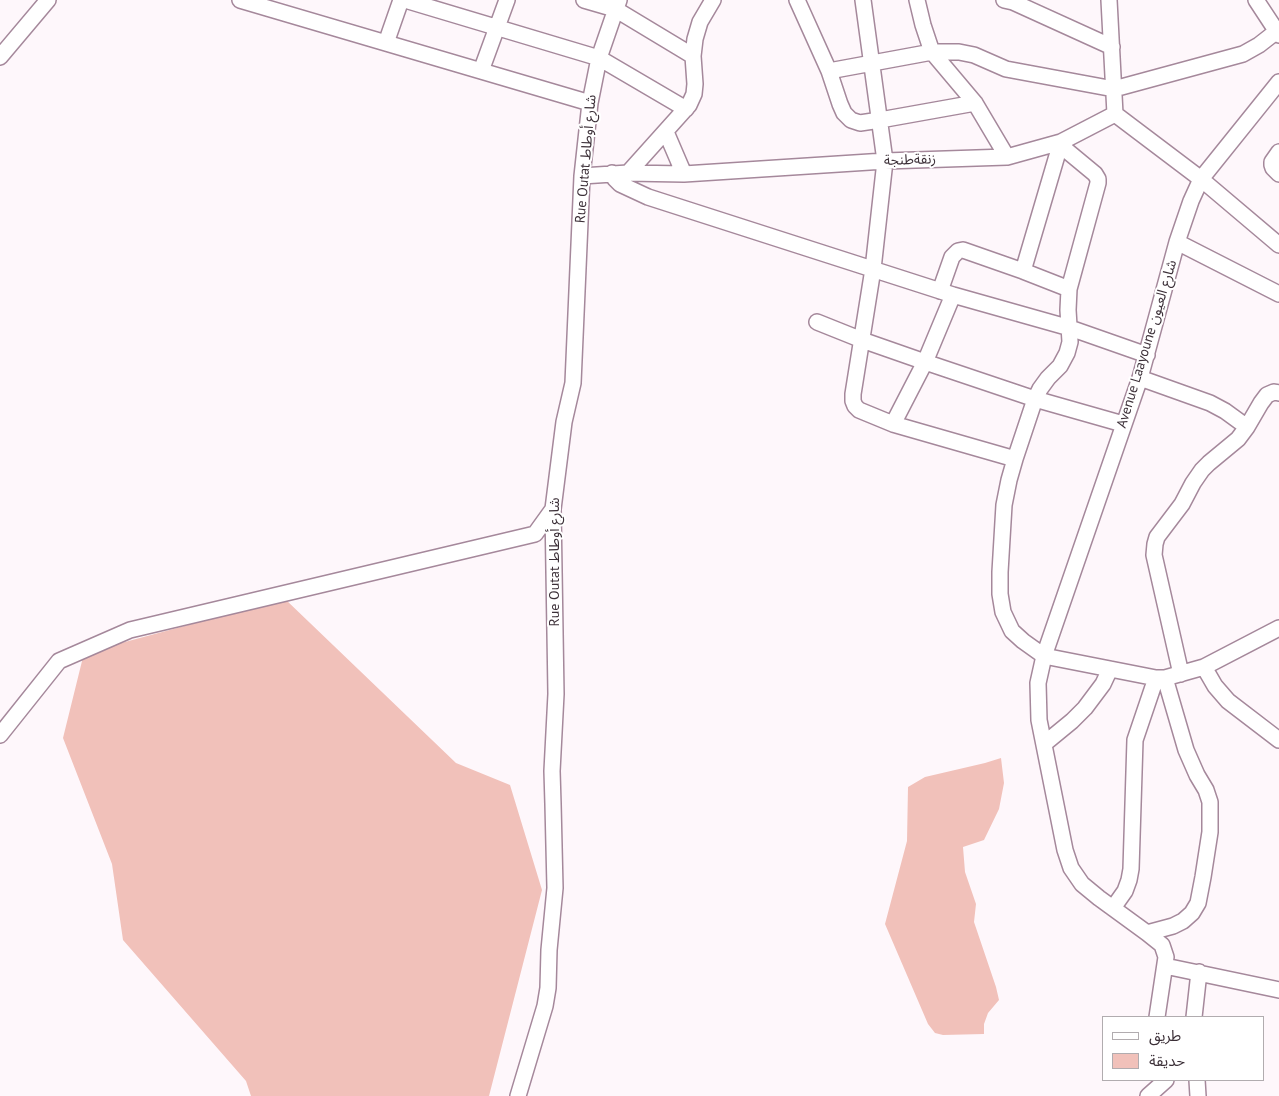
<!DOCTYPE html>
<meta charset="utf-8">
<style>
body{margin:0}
#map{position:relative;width:1279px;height:1096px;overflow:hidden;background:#fef7fb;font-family:"PT Sans","Noto Sans Arabic",sans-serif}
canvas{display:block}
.legend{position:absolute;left:1102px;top:1016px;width:162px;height:65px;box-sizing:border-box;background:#fff;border:1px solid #b1acaf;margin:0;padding:6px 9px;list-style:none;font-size:15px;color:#3c3038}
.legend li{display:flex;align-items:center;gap:10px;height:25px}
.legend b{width:25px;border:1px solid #b1acaf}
</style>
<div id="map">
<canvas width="1279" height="1096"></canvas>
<ul class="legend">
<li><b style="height:6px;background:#fff"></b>طريق</li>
<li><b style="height:14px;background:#f1c1ba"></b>حديقة</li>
</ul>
</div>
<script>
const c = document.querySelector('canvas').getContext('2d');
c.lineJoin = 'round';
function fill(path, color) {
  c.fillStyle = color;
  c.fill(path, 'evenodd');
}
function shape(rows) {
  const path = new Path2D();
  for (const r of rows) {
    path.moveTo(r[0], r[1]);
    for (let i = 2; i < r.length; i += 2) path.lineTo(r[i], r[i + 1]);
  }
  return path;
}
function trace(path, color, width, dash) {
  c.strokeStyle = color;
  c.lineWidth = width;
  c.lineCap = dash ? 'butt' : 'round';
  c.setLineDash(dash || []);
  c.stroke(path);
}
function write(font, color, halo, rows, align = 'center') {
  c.font = font + ' "PT Sans","Noto Sans Arabic",sans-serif';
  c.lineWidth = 4;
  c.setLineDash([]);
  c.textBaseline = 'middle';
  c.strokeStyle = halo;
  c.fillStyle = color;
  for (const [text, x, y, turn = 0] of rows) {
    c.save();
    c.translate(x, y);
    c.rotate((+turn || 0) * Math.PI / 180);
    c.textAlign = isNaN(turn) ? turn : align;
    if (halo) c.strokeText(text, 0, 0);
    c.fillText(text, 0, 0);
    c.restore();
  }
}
const green = shape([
 [285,599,456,763,510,785,542,890,489,1096,251,1096,246,1081,123,940,112,864,63,738,84,653],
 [1001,758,1004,783,999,809,984,840,963,847,965,872,976,904,974,922,996,987,999,1000,988,1013,984,1024,984,1034,943,1035,935,1033,928,1024,885,924,907,841,908,787,925,777,985,763]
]);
const minor = shape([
 [240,0,590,103],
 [405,0,599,58,686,109],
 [584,0,615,9,693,56],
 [797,0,829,71,840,104,844,113,851,120,860,123,880,120,975,103],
 [863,0,885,161,873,269,853,394,853,401,855,406,859,410,893,424,1015,459],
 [917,0,923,25,932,52,975,103,1007,157],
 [1004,0,1013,2,1112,47],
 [1256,0,1279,35],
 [386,43,401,0],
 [0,57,48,0],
 [481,71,507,0],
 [829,71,932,52,959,52,974,55,1006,69,1114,89,1243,54,1259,45,1277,31],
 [1115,114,1201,179,1279,245],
 [666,132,684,174],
 [1060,145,1095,174,1098,179,1098,183,1069,289,1068,310,1070,342,1067,353,1060,366,1048,378,1040,389,1035,399,1015,459,1009,480,1004,505,1000,572,1000,594,1003,612,1012,631,1023,641,1044,656,1156,678,1165,678,1204,667,1279,628],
 [1279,152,1272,162,1272,165,1273,168,1279,174],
 [612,173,615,179,620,184,648,197,953,295,1070,328,1147,355],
 [628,173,689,105,694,94,695,84,693,56,695,39,700,22,713,0],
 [582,176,628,173,684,174,885,161,1007,157,1061,142,1115,114,1109,0],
 [1177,242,1279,294],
 [1023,271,1061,142],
 [940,291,952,257,958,251,963,250,1023,271,1069,289],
 [953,295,925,362,1035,399,1123,424],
 [817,322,862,340,925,362,893,424],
 [1140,378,1210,403,1225,411,1247,427],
 [1204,667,1215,686,1228,701,1279,740],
 [1181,674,1154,555,1155,544,1157,537,1182,504,1193,483,1202,470,1209,463,1238,439,1247,427,1261,403,1267,395,1274,392,1279,393],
 [0,735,59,661,130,630,535,534,553,509],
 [1044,744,1072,721,1085,708,1103,684,1110,669],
 [1113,908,1125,891,1129,880,1131,869,1135,740,1156,678],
 [1147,933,1173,926,1183,921,1192,913,1198,903,1203,877,1210,832,1210,802,1206,790,1197,775,1186,750,1165,678],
 [1165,966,1279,990],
 [1157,1017,1166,957,1162,945,1147,933,1099,898,1082,884,1071,868,1065,850,1039,720,1038,683,1044,656,1140,378,1177,242,1191,201,1201,179,1279,82],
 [1194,1017,1199,972],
 [1197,1080,1198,1096],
 [518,1096,545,1006,548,988,549,950,555,888,553,804,552,771,556,694,553,509,564,422,573,383,582,176,590,103,599,58,619,0],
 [1148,1096,1166,1080]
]);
const streetNames = [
 ["Rue Outat شارع أوطاط",586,159,-85],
 ["زنقةطنجة",910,160,-2],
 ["Avenue Laayoune شارع العيون",1147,344,-73],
 ["Rue Outat شارع أوطاط",555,562,-90]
];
fill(green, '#f1c1ba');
trace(minor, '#a5889b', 18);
trace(minor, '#fff', 15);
write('14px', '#3c3038', '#fff', streetNames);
</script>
